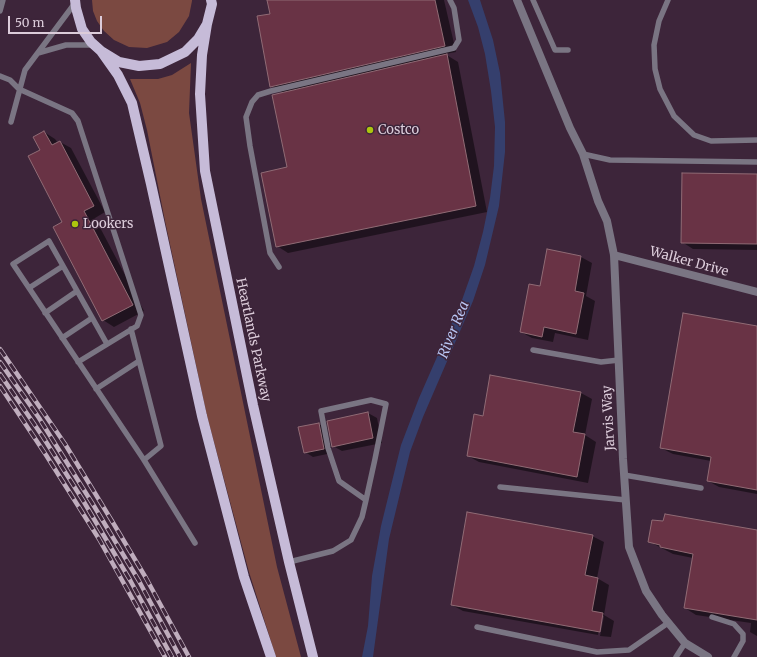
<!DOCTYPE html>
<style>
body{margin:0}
#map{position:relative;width:757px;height:657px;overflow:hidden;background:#3d253a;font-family:Merriweather,serif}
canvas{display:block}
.scale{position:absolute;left:8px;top:16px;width:94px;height:18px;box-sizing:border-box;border:2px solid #dcccda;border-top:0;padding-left:5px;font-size:12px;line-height:14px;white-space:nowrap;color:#dcccda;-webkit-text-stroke:3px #3d253a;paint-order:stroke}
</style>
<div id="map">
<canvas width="757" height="657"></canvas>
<div class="scale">50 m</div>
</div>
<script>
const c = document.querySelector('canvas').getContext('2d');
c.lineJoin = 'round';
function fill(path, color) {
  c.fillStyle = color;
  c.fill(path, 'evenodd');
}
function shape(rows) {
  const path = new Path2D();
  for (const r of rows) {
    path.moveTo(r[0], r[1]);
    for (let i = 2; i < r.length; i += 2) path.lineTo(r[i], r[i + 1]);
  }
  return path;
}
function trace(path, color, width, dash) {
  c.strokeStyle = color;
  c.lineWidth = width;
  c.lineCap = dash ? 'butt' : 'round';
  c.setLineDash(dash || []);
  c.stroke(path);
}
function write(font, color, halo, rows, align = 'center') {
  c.font = font + ' Merriweather,serif';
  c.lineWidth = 3;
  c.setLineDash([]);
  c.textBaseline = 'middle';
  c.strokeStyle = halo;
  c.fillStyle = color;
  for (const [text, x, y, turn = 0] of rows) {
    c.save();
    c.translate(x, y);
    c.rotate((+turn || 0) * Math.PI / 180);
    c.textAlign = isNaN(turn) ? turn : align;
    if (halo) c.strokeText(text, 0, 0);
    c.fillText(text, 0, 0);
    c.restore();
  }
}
const green = shape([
 [92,0,192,0,192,1,189,16,179,32,167,42,147,48,129,47,114,40,104,31,97,21,93,11],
 [191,63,189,113,201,199,277,567,301,657,276,657,249,572,207,416,165,221,147,130,140,103,130,79,158,79,172,75]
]);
const water = shape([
 [468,0,480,0,493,40,500,73,505,122,505,152,499,206,485,265,473,301,423,417,410,452,389,539,373,657,362,657,368,626,372,576,381,526,401,445,419,398,462,300,474,266,483,232,490,198,494,166,495,127,491,91,485,54,478,27]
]);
const shadow = shape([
 [268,0,444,0,456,52,445,54,458,62,487,212,288,253,277,246,288,168,284,93,271,86,271,14],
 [44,132,55,139,58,143,60,142,71,148,105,212,95,218,144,311,114,327,103,320,64,222,42,150],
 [757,175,757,250,693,249,682,242],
 [581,257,592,263,586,296,595,301,588,340,555,333,553,342,532,338,521,332,540,287],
 [757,327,757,494,719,487,708,481,711,461,673,454,661,448],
 [581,393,592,399,585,435,596,442,588,483,479,462,468,456,484,417],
 [368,413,377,418,382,443,342,451,333,446,328,422],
 [319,424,327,429,332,453,313,457,305,452],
 [757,531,757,636,750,632,751,623,696,615,685,608,693,558,673,554,650,542],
 [592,536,604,542,597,578,609,585,604,615,614,621,611,637,600,636,604,616,601,616,598,635,463,611,452,605]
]);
const building = shape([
 [267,0,435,0,445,46,270,87,257,16,270,14,267,0],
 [447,54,476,206,276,247,261,173,287,167,272,95,447,54],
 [44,131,52,145,60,141,94,206,84,211,133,305,102,321,53,227,62,222,28,156,40,150,33,137,44,131],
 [682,173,757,174,757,244,681,243,682,173],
 [547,249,581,256,575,291,584,293,576,334,544,327,542,337,520,332,529,284,540,286,547,249],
 [683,313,757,326,757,490,707,481,711,457,660,448,683,313],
 [490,375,581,392,573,432,585,434,577,477,467,456,474,414,483,416,490,375],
 [368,412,373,438,332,447,327,421,368,412],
 [319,423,324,449,304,453,298,427,319,423],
 [467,512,593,535,585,575,598,578,592,611,603,613,600,632,451,605,467,512],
 [665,514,757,530,757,620,684,608,693,554,660,547,660,545,648,542,652,520,663,521,665,514]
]);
const lane = shape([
 [533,0,555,50,568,50],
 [668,0,659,21,654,45,655,69,660,89,674,116,694,135,711,141,757,140],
 [0,11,3,0],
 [38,53,66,45,94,45],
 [0,76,10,80,19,89,72,113,78,121,141,315,137,326,78,362],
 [11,122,25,70,75,3],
 [583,154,610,160,757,162],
 [279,267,270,253,250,146,246,117,252,102,258,95,271,91,454,48,459,40,454,8,450,0],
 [29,288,63,266],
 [45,313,77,291],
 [131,329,161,446,144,460],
 [62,338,92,318],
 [107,344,49,241,13,264,144,460,195,543],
 [533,350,601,362,619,360],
 [96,389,139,361],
 [624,475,701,488],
 [500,487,626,500],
 [289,562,333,551,351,540,362,517,366,500,375,459,386,404,371,400,321,411,328,448,339,481,366,500],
 [712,617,734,624,743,634,743,641,734,657],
 [477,627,597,652,629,650,668,623],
 [676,657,685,643]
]);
const street = shape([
 [517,0,570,128,583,154,598,201,607,221,614,255,623,459,629,547,646,591,662,615,685,643,708,657],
 [614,255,757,292]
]);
const primary = shape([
 [75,0,76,8,82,29,91,42,101,51,119,62,139,66,160,64,185,52,198,39,207,24,212,4,211,0],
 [207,24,202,55,200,94,205,171,253,405,289,562,313,657],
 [101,51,118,75,132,103,151,184,202,416,244,577,271,657]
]);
const rail = shape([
 [0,349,65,444,115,526,146,578,189,657],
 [0,362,39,418,94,506,139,581,180,657],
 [0,374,43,437,84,502,130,580,172,657],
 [0,386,46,455,99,539,165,657]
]);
const markers = [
 [370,130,4,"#adc60e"],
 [75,224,4,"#adc60e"]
];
const poiNames = [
 ["Costco",378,130],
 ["Lookers",83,224]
];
const streetNames = [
 ["Walker Drive",689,262,15],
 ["Heartlands Parkway",253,340,78],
 ["Jarvis Way",609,418,-93]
];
const waterNames = [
 ["River Rea",454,330,-68]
];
fill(green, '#7b4941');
fill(water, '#353f6d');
fill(shadow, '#0007');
fill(building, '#693345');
trace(building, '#906b75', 1);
trace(lane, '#7a7583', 5.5);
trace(street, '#7a7583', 8);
trace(primary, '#c6bbd8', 10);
trace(rail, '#bfadbd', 4.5);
trace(rail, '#3d253a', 3, [9]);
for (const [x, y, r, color] of markers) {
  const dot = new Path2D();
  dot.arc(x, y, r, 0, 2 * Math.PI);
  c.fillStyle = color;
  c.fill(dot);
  trace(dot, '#3d253a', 1.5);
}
write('13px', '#dcccda', '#3d253a', poiNames, 'left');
write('13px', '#dcccda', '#3d253a', streetNames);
write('italic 14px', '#b9c6f4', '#3d253a', waterNames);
</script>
